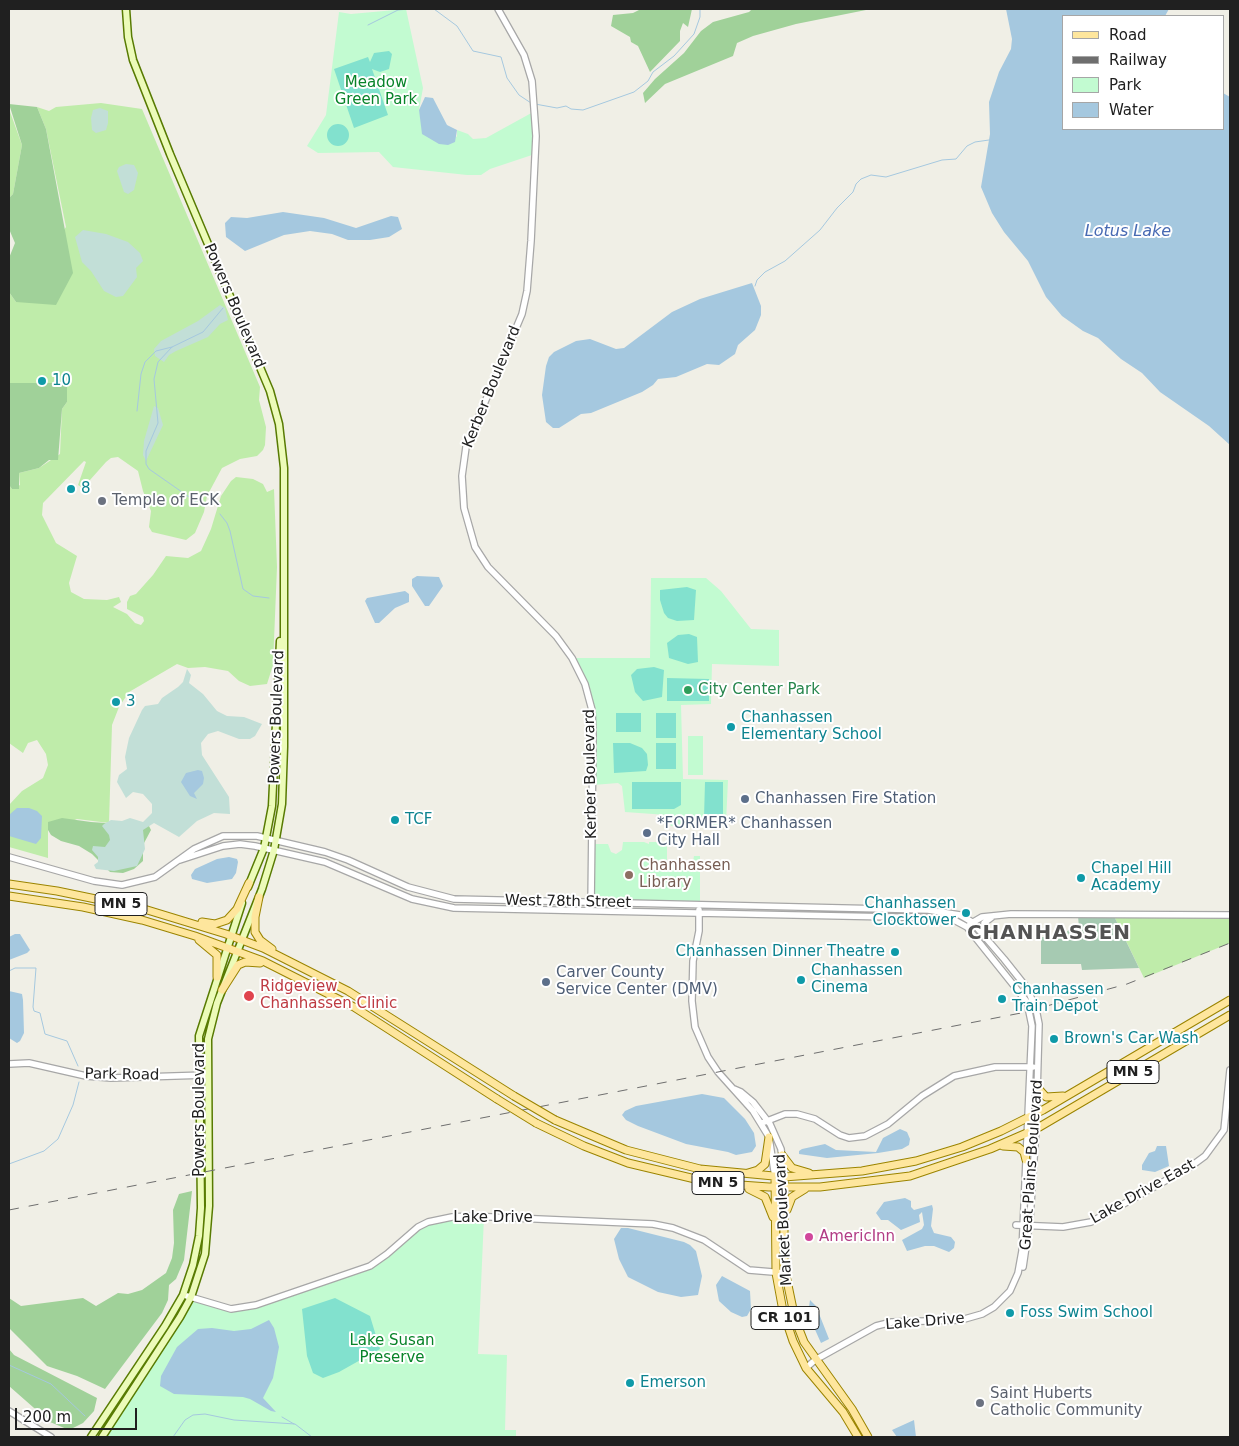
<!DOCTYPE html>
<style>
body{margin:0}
#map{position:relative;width:1239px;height:1446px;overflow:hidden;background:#f0efe6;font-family:"DejaVu Sans",sans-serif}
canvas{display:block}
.frame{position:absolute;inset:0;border:10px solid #202020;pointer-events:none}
.legend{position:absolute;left:1062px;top:15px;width:162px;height:115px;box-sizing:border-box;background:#fff;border:1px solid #a6a6a6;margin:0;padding:6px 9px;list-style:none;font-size:15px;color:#202020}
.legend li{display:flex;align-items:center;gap:10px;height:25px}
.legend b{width:25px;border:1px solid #a6a6a6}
.scale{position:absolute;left:15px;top:1408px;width:122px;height:22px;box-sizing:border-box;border:2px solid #202020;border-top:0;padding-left:6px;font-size:15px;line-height:18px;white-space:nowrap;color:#202020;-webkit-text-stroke:4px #fff;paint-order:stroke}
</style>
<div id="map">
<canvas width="1239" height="1446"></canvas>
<div class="frame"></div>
<ul class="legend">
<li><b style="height:6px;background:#fee69d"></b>Road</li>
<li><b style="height:6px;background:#6e6e6e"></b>Railway</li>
<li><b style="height:14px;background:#c2fbd1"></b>Park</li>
<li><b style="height:14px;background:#a5c8df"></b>Water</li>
</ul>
<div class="scale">200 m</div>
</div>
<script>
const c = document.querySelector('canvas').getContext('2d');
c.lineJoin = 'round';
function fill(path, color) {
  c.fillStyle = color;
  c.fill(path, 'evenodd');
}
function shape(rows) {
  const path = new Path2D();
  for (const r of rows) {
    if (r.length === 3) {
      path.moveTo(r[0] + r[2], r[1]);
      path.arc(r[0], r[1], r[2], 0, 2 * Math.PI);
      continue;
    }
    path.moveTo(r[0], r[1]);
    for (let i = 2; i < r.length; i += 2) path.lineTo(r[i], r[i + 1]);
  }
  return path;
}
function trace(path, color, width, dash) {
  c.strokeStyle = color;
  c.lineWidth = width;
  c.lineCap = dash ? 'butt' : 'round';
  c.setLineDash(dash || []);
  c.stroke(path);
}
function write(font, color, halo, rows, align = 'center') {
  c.font = font + ' "DejaVu Sans",sans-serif';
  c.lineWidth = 4;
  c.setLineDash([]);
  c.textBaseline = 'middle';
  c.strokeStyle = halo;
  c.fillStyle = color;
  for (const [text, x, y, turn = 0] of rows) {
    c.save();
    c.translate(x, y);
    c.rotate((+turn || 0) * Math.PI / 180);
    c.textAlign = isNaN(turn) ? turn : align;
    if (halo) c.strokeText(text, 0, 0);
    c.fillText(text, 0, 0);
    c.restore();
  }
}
const grass = shape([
 [101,103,142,109,260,387,259,400,266,427,265,445,263,450,257,456,240,459,222,468,207,496,204,512,195,533,186,540,152,532,149,527,151,511,143,491,138,471,118,457,111,458,106,462,90,480,86,490,78,485,86,462,84,461,43,503,42,515,56,543,77,556,69,583,71,592,84,599,107,600,119,597,121,602,113,607,127,614,135,623,141,625,144,621,143,617,127,609,127,602,130,596,136,594,153,575,166,556,188,558,201,551,211,529,221,496,231,481,236,477,253,479,263,484,267,492,274,489,277,567,273,665,267,684,250,686,239,681,228,671,205,667,188,668,177,664,129,692,119,707,112,725,109,823,77,819,48,830,48,858,9,847,9,805,22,791,43,778,48,765,46,754,37,740,28,743,23,753,9,743,9,485,12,489,20,485,19,473,39,468,60,454,62,409,67,402,67,383,9,383,9,292,16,302,66,227,46,129,37,107,49,111,56,107],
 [9,109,22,145,13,194,9,198],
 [1230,915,1230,943,1144,978,1114,916]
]);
const forest = shape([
 [641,9,692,9,688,27,683,23,680,31,680,41,650,72,638,46,631,42,630,37,611,26,613,15,633,13],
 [752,9,871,9,796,24,753,36,737,43,733,56,665,84,645,103,643,93,655,79,684,53,701,31,713,22,749,12],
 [9,104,37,107,46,129,73,273,56,305,16,302,9,292,9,258,15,243,9,229,9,198,13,194,22,145],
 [9,383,67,383,67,402,62,409,58,460,49,460,39,468,19,473,19,489,12,489,9,485],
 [62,818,91,822,149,826,151,830,143,845,143,861,134,869,123,873,110,872,92,854,79,846,61,841,51,835,48,830,48,822],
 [192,1191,184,1260,176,1279,169,1285,168,1300,162,1313,105,1389,77,1376,47,1366,9,1328,9,1298,21,1306,83,1298,96,1306,118,1293,128,1294,142,1290,166,1273,172,1258,174,1243,173,1210,179,1194],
 [9,1349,14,1355,97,1398,94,1411,83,1423,69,1430,50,1422,9,1386]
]);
const wetland = shape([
 [100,108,108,111,108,123,106,130,96,133,92,130,91,118,93,110],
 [126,164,134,165,138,173,134,190,128,194,124,192,117,171,119,167],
 [83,230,106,234,128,242,140,253,143,261,136,268,137,277,123,296,116,297,104,291,91,271,82,262,75,237],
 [220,305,225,308,228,320,220,324,208,337,176,351,169,355,164,362,155,356,154,349,161,341,198,321],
 [154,406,158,408,163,425,146,461,143,455,144,441],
 [187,669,191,675,189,683,203,694,217,711,227,716,244,717,262,724,255,736,250,739,239,739,218,731,208,734,201,743,202,755,229,797,230,814,214,813,197,821,179,837,154,823,143,830,145,849,137,866,114,871,96,869,94,865,98,862,98,857,92,850,93,846,105,847,110,840,109,835,102,826,104,824,111,820,122,821,130,818,143,822,152,813,152,804,143,794,133,792,126,798,117,782,119,775,127,769,125,757,129,738,142,710,145,706,158,704,162,698,178,687,183,682]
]);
const cemetery = shape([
 [1078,916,1114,916,1139,968,1082,970,1081,964,1041,964,1041,937,1062,938,1070,928,1079,928]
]);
const park = shape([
 [406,9,423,88,419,110,457,137,457,130,468,134,473,139,486,138,535,111,535,154,490,169,481,175,467,175,393,167,379,152,318,153,307,146,326,115,339,12,351,14],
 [651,578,706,578,721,591,751,629,779,630,779,666,712,664,711,704,681,705,683,779,728,780,726,823,721,828,671,826,667,815,625,812,622,786,618,783,593,785,593,716,585,684,572,658,650,658],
 [688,736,703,736,703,775,688,775],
 [623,842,644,842,649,844,649,842,667,842,667,861,693,861,694,856,700,856,700,906,591,903,593,844,608,844,611,852,616,854,622,850],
 [452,1217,484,1217,478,1354,507,1355,505,1430,516,1430,516,1437,102,1437,191,1297,209,1304,244,1308,370,1266,418,1227]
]);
const pitch = shape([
 [389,51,392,54,389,69,380,72,372,69,388,115,354,128,334,69,368,57,370,62,374,53],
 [338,135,11],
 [687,587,696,590,694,620,677,621,668,618,664,613,660,600,660,590],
 [689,634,697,637,698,662,688,664,669,658,667,643,678,635],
 [654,667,664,670,662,697,643,701,635,692,631,675,637,669],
 [667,678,709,679,709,701,667,701],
 [616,713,641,713,641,732,616,732],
 [656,713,676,713,676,738,656,738],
 [613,743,630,743,642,748,647,754,648,765,646,771,614,773],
 [656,743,676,743,676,769,656,769],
 [632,782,681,782,681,805,674,809,632,809],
 [705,782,723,782,723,818,704,818],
 [335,1298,370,1316,380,1349,339,1372,323,1378,313,1373,307,1356,302,1309]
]);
const water = shape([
 [1006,9,1169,9,1165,16,1063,16,1063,129,1223,129,1223,93,1230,97,1230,445,1209,426,1160,392,1142,373,1121,359,1098,338,1083,331,1062,316,1046,297,1028,261,1004,232,992,213,981,187,990,134,989,102,999,72,1011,49,1012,39],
 [425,97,433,98,447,125,457,130,455,142,448,145,439,144,422,134,419,110],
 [283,212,324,218,356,228,391,216,398,217,402,229,389,237,370,240,348,240,332,234,310,231,284,235,245,251,226,237,225,223,231,217,247,218],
 [752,283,761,306,761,315,755,330,738,345,735,354,719,365,707,364,676,377,658,379,653,385,642,392,591,413,581,414,559,428,553,428,546,422,542,395,546,366,549,357,554,352,576,341,590,339,616,349,624,348,672,312,700,299],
 [417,576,439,577,443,586,429,606,425,606,412,586,412,579],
 [405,591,409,594,409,602,395,608,379,623,375,623,365,601,367,598],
 [198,770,202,771,204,778,203,784,194,793,197,799,190,796,181,782,186,773],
 [17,808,29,808,37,811,42,816,41,838,36,844,9,836,9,815],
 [229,857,237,859,238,862,236,873,232,879,207,883,192,879,191,875,195,869,217,859],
 [15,934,20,934,30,950,27,953,9,960,9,937],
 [9,991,22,994,23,1000,24,1033,20,1041,17,1043,9,1038],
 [702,1094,724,1098,745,1119,754,1133,756,1146,752,1152,736,1155,728,1152,686,1144,638,1126,626,1120,622,1115,625,1111,636,1106],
 [900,1129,907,1132,910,1139,909,1145,902,1149,878,1153,827,1158,799,1154,799,1151,802,1149,825,1144,836,1150,876,1152,883,1138],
 [1157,1146,1166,1146,1169,1166,1155,1172,1142,1170,1142,1165,1149,1153,1155,1151],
 [905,1198,911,1201,911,1207,914,1210,932,1205,933,1209,931,1226,934,1233,951,1237,955,1242,954,1248,949,1252,934,1246,925,1246,907,1251,902,1240,922,1229,924,1225,922,1212,919,1215,920,1222,901,1230,888,1220,881,1220,876,1213,884,1202],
 [621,1228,628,1228,684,1242,690,1245,696,1251,702,1276,698,1295,681,1297,658,1292,628,1277,619,1259,614,1239],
 [722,1276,750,1291,751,1309,747,1316,742,1317,731,1312,719,1301,716,1285],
 [810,1300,816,1306,829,1339,821,1343,808,1314],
 [269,1320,274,1328,279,1347,273,1378,263,1398,276,1412,271,1411,250,1399,243,1397,174,1394,160,1386,161,1376,177,1347,198,1329,212,1328,234,1331,251,1329],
 [914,1420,916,1437,897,1437,892,1430]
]);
const stream = shape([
 [424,9,434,9,457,26,473,51,501,57,507,78,519,95,531,103],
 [368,25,398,10,409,9],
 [535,104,557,108,566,106,571,109,583,110,634,92,648,81,653,72,674,56,694,34,700,17,700,9],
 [755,286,757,280,765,272,785,261,820,230,837,208,853,192,856,184,861,179,871,175,886,177,942,160,956,159,967,146,975,142,989,140],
 [137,411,141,374,145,362,156,351,172,347],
 [202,506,149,469,146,464,146,451,158,423,154,379,158,362,172,347,203,332,223,308],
 [220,514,227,523,230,531,243,589,253,596,269,598],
 [9,971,15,968,36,968,33,1007,34,1011,40,1013,45,1034,67,1041,78,1066],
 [9,1164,44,1151,58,1139,73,1105,79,1082],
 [9,1365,51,1384,85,1416],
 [282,1417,294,1424],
 [173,1437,185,1420,193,1415,205,1414,234,1420,295,1424,312,1437]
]);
const tertiary = shape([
 [498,9,524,55,532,81,536,136,531,241,527,291,522,314,466,447,462,476,464,508,475,547,488,567,556,636,572,658,585,684,592,710,593,735,591,906],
 [9,857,94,881,122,885,155,877,194,849,223,836,257,836,325,852,348,860,408,887,454,899,928,910,960,915,972,922,1004,959,1027,988,1036,1009,1039,1024,1036,1129,1030,1219,1023,1267],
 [180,860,223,846,240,844,255,846,325,862,412,899,454,908,940,918,954,920,967,927,1027,1002,1032,1026,1022,1251,1018,1273,1010,1291,994,1307,982,1314,961,1320,892,1322,876,1326,815,1360,806,1368],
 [699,910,699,931,693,961,692,1001,695,1027,708,1057,718,1072,753,1111,769,1137,775,1177],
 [970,924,982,917,1011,914,1230,915],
 [984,933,984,923,992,917],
 [9,1064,29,1063,86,1076,111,1078,206,1075],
 [734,1089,741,1092,753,1102,770,1124,781,1149,784,1177],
 [762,1123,785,1114,797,1114,815,1119,840,1135,849,1138,865,1136,888,1124,922,1096,954,1076,995,1067,1033,1067],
 [1016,1225,1063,1227,1091,1222,1190,1167,1205,1156,1224,1130,1230,1070],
 [187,1296,231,1309,256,1305,370,1266,387,1254,418,1227,428,1222,452,1217,469,1216,653,1224,673,1228,704,1240,749,1270,785,1273],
 [9,1411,51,1437]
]);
const secondary = shape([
 [248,887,264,848,272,806,280,641],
 [91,1437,165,1326,183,1295,193,1265,199,1236,201,1208,199,1036,242,903],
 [102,1437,180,1317,191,1297,205,1254,209,1206,208,1039,217,1003,262,889,274,850,282,804,284,747,284,468,279,424,270,391,170,154,133,60,128,37,126,9]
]);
const primary = shape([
 [9,884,57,891,144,909,226,934,263,948,348,991,514,1096],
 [9,896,83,907,142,920,195,936,263,961,354,1007,497,1099],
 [259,897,255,917,255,932,260,940,272,949],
 [202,922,215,924,227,920,237,909,249,883],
 [199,940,217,955,217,977],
 [222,990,238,965,245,962,260,963],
 [1037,1087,1046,1097,1063,1096],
 [555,1120,626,1150,700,1169,784,1177,862,1171,916,1161,962,1147,1001,1131,1043,1110,1230,1000],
 [536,1123,584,1146,628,1163,712,1183,769,1187,820,1187,910,1176,990,1149,1036,1129,1230,1015],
 [1003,1146,1018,1147,1024,1152,1026,1160],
 [782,1155,792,1168,809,1173],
 [748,1173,758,1170,765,1164,769,1137],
 [775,1177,776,1273,783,1311,793,1341,806,1368,843,1412,858,1437],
 [784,1177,784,1266,795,1319,804,1342,852,1409,868,1437],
 [749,1189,765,1197,773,1217],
 [787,1210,792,1197,805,1189]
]);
const rail = shape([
 [9,1210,1021,1013,1127,984,1230,943]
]);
const primaryBridge = shape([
 [514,1096,555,1120],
 [497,1099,536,1123]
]);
const markers = [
 [42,381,5,"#0f9aa8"],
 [71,489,5,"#0f9aa8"],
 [102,501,5,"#6b7280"],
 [688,690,5,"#2e9e5b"],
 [116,702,5,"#0f9aa8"],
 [731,727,5,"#0f9aa8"],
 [745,799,5,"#5c6f8a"],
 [395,820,5,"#0f9aa8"],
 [647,833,5,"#5c6f8a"],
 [629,875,5,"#8d6e63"],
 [1081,878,5,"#0f9aa8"],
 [966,913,5,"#0f9aa8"],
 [895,952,5,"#0f9aa8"],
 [801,980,5,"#0f9aa8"],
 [546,982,5,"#5c6f8a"],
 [249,996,6,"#e0444e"],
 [1002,999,5,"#0f9aa8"],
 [1054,1039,5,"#0f9aa8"],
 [809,1237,5,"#d1479c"],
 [1010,1313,5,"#0f9aa8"],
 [630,1383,5,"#0f9aa8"],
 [980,1403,5,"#6b7280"]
];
const shields = [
 [121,904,52],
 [1133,1072,52],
 [718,1183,52],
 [785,1318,68]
];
const shieldNames = [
 ["MN 5",121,904],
 ["MN 5",1133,1072],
 ["MN 5",718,1183],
 ["CR 101",785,1318]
];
const parkNames = [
 ["Meadow",376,83],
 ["Green Park",376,100],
 ["Lake Susan",392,1341],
 ["Preserve",392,1358]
];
const streetNames = [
 ["Powers Boulevard",234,306,67],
 ["Kerber Boulevard",492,387,-68],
 ["Powers Boulevard",277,717,-88],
 ["Kerber Boulevard",591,774,-91],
 ["West 78th Street",568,902,1],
 ["Park Road",122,1075,1],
 ["Powers Boulevard",200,1110,-90],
 ["Great Plains Boulevard",1032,1165,-86],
 ["Lake Drive East",1143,1192,-29],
 ["Lake Drive",493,1218],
 ["Market Boulevard",784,1220,-93],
 ["Lake Drive",925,1322,-5]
];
const cultureNames = [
 ["10",52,381],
 ["8",81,489],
 ["3",126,702],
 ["Chanhassen",741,718],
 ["Elementary School",741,735],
 ["TCF",405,820],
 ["Chapel Hill",1091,869],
 ["Academy",1091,886],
 ["Chanhassen",956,904,"right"],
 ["Clocktower",956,921,"right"],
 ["Chanhassen Dinner Theatre",885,952,"right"],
 ["Chanhassen",811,971],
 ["Cinema",811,988],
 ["Chanhassen",1012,990],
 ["Train Depot",1012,1007],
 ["Brown's Car Wash",1064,1039],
 ["Foss Swim School",1020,1313],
 ["Emerson",640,1383]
];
const worshipNames = [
 ["Temple of ECK",112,501],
 ["Saint Huberts",990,1394],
 ["Catholic Community",990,1411]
];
const leisureNames = [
 ["City Center Park",698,690]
];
const serviceNames = [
 ["Chanhassen Fire Station",755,799],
 ["*FORMER* Chanhassen",657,824],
 ["City Hall",657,841],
 ["Carver County",556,973],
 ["Service Center (DMV)",556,990]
];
const educationNames = [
 ["Chanhassen",639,866],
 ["Library",639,883]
];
const healthNames = [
 ["Ridgeview",260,987],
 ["Chanhassen Clinic",260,1004]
];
const hotelNames = [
 ["AmericInn",819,1237]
];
const waterNames = [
 ["Lotus Lake",1128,232]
];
const districtNames = [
 ["CHANHASSEN",1049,934]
];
fill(grass, '#bfecaa');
fill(forest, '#a0d199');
fill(wetland, '#c2dfd7');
fill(cemetery, '#a6cab2');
fill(park, '#c2fbd1');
fill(pitch, '#82e1ce');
fill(water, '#a5c8df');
trace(stream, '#a5c8df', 1);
trace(tertiary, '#a7a7a7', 8);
trace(secondary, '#587b02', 9);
trace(primary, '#9b8400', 9);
trace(tertiary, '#fff', 5.5);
trace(secondary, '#ecfbb9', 6);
trace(primary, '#fee69d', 7);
trace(rail, '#6e6e6e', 1, [10, 10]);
trace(primaryBridge, '#9b8400', 9, []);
trace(primaryBridge, '#fee69d', 7);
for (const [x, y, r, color] of markers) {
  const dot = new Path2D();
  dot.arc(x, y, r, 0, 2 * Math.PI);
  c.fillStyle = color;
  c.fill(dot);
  trace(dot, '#fff', 2);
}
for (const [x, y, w] of shields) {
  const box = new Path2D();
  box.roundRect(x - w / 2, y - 11.5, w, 23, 4);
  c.fillStyle = '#fff';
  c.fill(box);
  trace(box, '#202020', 1);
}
write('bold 14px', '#202020', null, shieldNames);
write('15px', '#088329', '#fff', parkNames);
write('15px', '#202020', '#fff', streetNames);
write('15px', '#0d838f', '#fff', cultureNames, 'left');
write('15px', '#5b616d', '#fff', worshipNames, 'left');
write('15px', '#27864d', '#fff', leisureNames, 'left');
write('15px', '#4e5e75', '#fff', serviceNames, 'left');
write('15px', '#785e54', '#fff', educationNames, 'left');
write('15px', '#be3a42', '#fff', healthNames, 'left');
write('15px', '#b23c85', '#fff', hotelNames, 'left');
write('italic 16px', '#486ab3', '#fff', waterNames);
c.letterSpacing = '1px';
write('bold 20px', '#535353', '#fff', districtNames);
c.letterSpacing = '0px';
</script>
